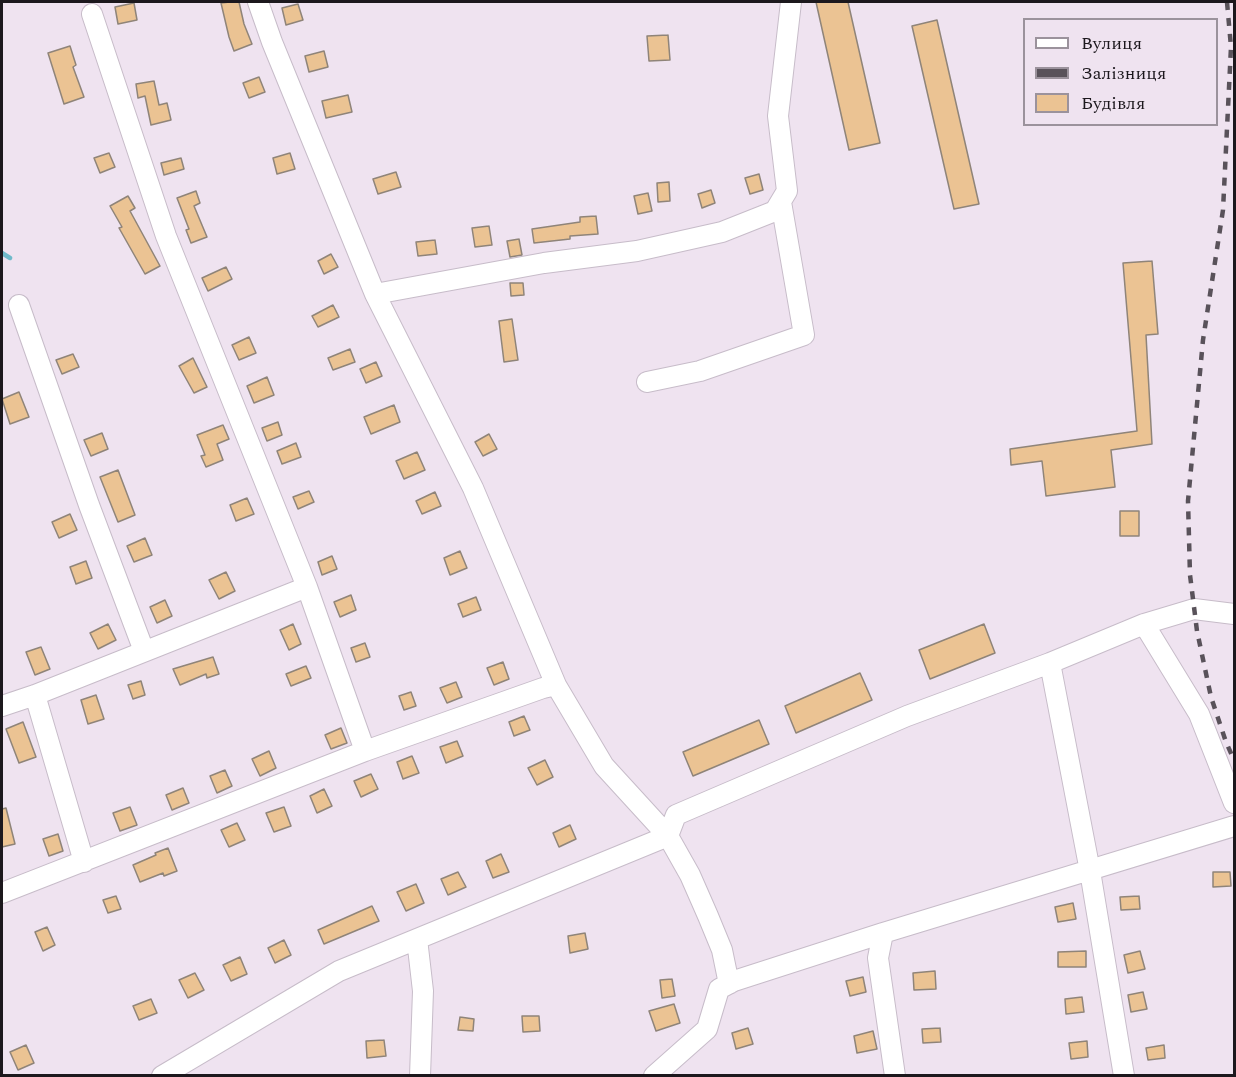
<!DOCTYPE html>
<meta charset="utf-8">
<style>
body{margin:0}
#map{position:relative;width:1236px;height:1077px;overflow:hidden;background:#efe3f0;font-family:Spectral,serif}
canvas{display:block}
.frame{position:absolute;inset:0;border:3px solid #1c181d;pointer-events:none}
.legend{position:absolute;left:1023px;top:18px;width:195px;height:108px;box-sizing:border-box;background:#efe3f0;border:2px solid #9b929c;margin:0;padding:8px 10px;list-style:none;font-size:18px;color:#1c181d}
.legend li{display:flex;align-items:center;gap:12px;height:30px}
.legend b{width:30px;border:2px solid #9b929c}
</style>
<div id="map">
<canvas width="1236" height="1077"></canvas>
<div class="frame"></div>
<ul class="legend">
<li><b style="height:8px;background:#fff"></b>Вулиця</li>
<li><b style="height:8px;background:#59525a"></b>Залізниця</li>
<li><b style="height:16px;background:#ebc393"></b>Будівля</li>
</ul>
</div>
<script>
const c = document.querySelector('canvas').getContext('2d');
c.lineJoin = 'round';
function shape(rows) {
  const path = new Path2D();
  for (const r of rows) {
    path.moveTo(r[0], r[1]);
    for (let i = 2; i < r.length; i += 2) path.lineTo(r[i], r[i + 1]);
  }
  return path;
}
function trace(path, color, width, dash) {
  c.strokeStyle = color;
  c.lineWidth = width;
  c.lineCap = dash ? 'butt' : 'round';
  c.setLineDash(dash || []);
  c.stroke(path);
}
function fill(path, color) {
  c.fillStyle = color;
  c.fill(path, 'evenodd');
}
const stream = shape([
 [2,253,10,258]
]);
const building = shape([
 [230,2,239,2,244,24,252,44,234,51,229,37,221,3,230,2],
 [816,2,848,2,880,143,849,150,816,2],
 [134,3,137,20,118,24,115,7,134,3],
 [298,4,303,20,286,25,282,8,298,4],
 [937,20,979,204,954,209,912,26,937,20],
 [668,35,670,60,649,61,647,36,668,35],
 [70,46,76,65,73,67,84,97,64,104,48,53,70,46],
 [324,51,328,67,309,72,305,56,324,51],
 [259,77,265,92,249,98,243,83,259,77],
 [154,81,159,105,167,103,171,120,151,125,145,96,138,98,136,84,154,81],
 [348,95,352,112,326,118,322,101,348,95],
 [109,153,115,167,100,173,94,158,109,153],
 [290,153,295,169,277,174,273,158,290,153],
 [181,158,184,169,164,175,161,163,181,158],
 [396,172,401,187,378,194,373,179,396,172],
 [759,174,763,190,750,194,745,178,759,174],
 [669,182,670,201,658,202,657,183,669,182],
 [711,190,715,203,702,208,698,194,711,190],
 [196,191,200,203,194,206,207,237,191,243,186,230,189,229,177,198,196,191],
 [648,193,652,211,638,214,634,196,648,193],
 [128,196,135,208,130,211,160,266,145,274,119,228,122,227,110,206,128,196],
 [596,216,598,234,570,236,570,239,534,243,532,229,580,222,580,217,596,216],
 [489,226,492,245,475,247,472,228,489,226],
 [519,239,522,255,510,257,507,241,519,239],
 [435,240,437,254,418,256,416,242,435,240],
 [331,254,338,267,324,274,318,261,331,254],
 [1152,261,1158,334,1146,335,1152,444,1111,450,1115,487,1046,496,1042,461,1011,465,1010,449,1137,431,1123,263,1152,261],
 [226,267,232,279,208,291,202,278,226,267],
 [510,283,523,283,524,295,511,296,510,283],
 [333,305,339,317,318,327,312,316,333,305],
 [512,319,518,360,504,362,499,321,512,319],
 [249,337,256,353,239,360,232,345,249,337],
 [350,349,355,362,333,370,328,358,350,349],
 [73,354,79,367,62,374,56,360,73,354],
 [193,358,207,387,194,393,179,366,193,358],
 [376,362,382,376,366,383,360,369,376,362],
 [267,377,274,395,254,403,247,386,267,377],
 [19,392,29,417,10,424,2,399,19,392],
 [394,405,400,422,371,434,364,417,394,405],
 [278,422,282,435,267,441,262,428,278,422],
 [223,425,229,439,217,444,223,460,206,467,201,456,205,455,197,435,223,425],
 [102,433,108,449,91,456,84,440,102,433],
 [489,434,497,449,483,456,475,442,489,434],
 [296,443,301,457,282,464,277,451,296,443],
 [417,452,425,470,404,479,396,461,417,452],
 [118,470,135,515,118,522,100,477,118,470],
 [309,491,314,502,298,509,293,497,309,491],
 [435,492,441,506,422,514,416,501,435,492],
 [247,498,254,514,236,521,230,505,247,498],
 [1120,511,1139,511,1139,536,1120,536,1120,511],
 [70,514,77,530,59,538,52,522,70,514],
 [145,538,152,555,134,562,127,546,145,538],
 [460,551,467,568,450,575,444,558,460,551],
 [332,556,337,569,322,575,318,562,332,556],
 [86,561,92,578,76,584,70,567,86,561],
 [226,572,235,591,219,599,209,580,226,572],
 [351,595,356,610,340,617,334,602,351,595],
 [476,597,481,610,463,617,458,604,476,597],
 [165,600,172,616,157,623,150,607,165,600],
 [108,624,116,640,98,649,90,633,108,624],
 [293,624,301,644,289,650,280,630,293,624],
 [984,624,995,653,930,679,919,650,984,624],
 [365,643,370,657,356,662,351,648,365,643],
 [41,647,50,669,35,675,26,652,41,647],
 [213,657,219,674,207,678,206,674,180,685,173,669,213,657],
 [503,662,509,679,494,685,487,668,503,662],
 [306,666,311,678,291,686,286,674,306,666],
 [860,673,872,700,796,733,785,706,860,673],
 [141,681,145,695,133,699,128,685,141,681],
 [456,682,462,697,447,703,440,688,456,682],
 [411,692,416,706,404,710,399,696,411,692],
 [96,695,104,719,88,724,81,700,96,695],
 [524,716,530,730,514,736,509,722,524,716],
 [759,720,769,744,693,776,683,752,759,720],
 [23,722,36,757,19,763,6,729,23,722],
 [341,728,347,743,331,749,325,735,341,728],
 [457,741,463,756,446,763,440,747,457,741],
 [269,751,276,768,260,776,252,759,269,751],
 [412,756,419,773,403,779,397,762,412,756],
 [545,760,553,777,537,785,528,768,545,760],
 [225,770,232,786,217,793,210,776,225,770],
 [371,774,378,789,361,797,354,781,371,774],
 [183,788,189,803,172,810,166,795,183,788],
 [324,789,332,806,317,813,310,796,324,789],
 [130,807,137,825,120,831,113,813,130,807],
 [284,807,291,826,274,832,266,813,284,807],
 [6,808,15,844,2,847,2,809,6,808],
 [237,823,245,840,229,847,221,830,237,823],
 [570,825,576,839,559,847,553,833,570,825],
 [58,834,63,851,49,856,43,839,58,834],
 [168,848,177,871,164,876,163,873,140,882,133,865,156,855,155,853,168,848],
 [501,854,509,872,493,878,486,861,501,854],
 [458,872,466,887,448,895,441,879,458,872],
 [1213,872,1230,872,1231,886,1213,887,1213,872],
 [416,884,424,903,406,911,397,892,416,884],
 [116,896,121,909,108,913,103,900,116,896],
 [1139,896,1140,909,1121,910,1120,897,1139,896],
 [1073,903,1076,919,1058,922,1055,907,1073,903],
 [372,906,379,921,324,944,318,930,372,906],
 [47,927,55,945,43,951,35,932,47,927],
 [585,933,588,949,570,953,568,936,585,933],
 [284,940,291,955,275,963,268,948,284,940],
 [1086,951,1086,967,1058,967,1058,952,1086,951],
 [1140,951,1145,969,1128,973,1124,955,1140,951],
 [240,957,247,974,231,981,223,965,240,957],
 [935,971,936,989,914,990,913,973,935,971],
 [195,973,204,990,188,998,179,980,195,973],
 [863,977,866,992,850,996,846,981,863,977],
 [672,979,675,996,662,998,660,980,672,979],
 [1143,992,1147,1009,1131,1012,1128,995,1143,992],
 [1082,997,1084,1012,1066,1014,1065,999,1082,997],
 [151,999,157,1013,139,1020,133,1006,151,999],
 [674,1004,680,1023,656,1031,649,1011,674,1004],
 [522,1016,539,1016,540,1031,523,1032,522,1016],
 [460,1017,474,1019,473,1031,458,1030,460,1017],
 [748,1028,753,1044,736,1049,732,1033,748,1028],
 [940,1028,941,1042,923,1043,922,1029,940,1028],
 [873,1031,877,1049,857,1053,854,1036,873,1031],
 [384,1040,386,1056,367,1058,366,1041,384,1040],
 [1087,1041,1088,1057,1071,1059,1069,1043,1087,1041],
 [26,1045,34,1063,18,1070,10,1052,26,1045],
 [1164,1045,1165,1058,1148,1060,1146,1048,1164,1045]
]);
const minor = shape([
 [258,2,272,42,375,294,473,488,556,685],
 [92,14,166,236,307,587,365,751],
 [375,294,544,263,637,251,722,232,775,211,787,191,778,116,791,2],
 [19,305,89,505,144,651],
 [647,382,700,371,804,335,781,202],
 [1144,624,1199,714,1234,803],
 [1050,663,1090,871,1124,1076],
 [35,695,84,862],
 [2,706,35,695,307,587],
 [2,893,365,751,543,688,556,685,604,766,668,836,690,875,708,916,722,950,729,984],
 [417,939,423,991,420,1076],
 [162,1076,339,971,668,836,676,815,907,716,1050,663,1144,624,1194,609,1234,614],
 [654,1076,707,1029,719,989,734,981,883,933],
 [895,1076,878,958,883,933,1234,826]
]);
const rail = shape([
 [1227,2,1231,47,1223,210,1203,340,1188,501,1190,575,1197,631,1211,697,1226,742,1234,760]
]);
trace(stream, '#6fbaca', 4.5);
fill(building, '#ebc393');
trace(building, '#8f8479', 1.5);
trace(minor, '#c7bcc9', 22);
trace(minor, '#fff', 20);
trace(rail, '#59525a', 4.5, [8, 8]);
</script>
